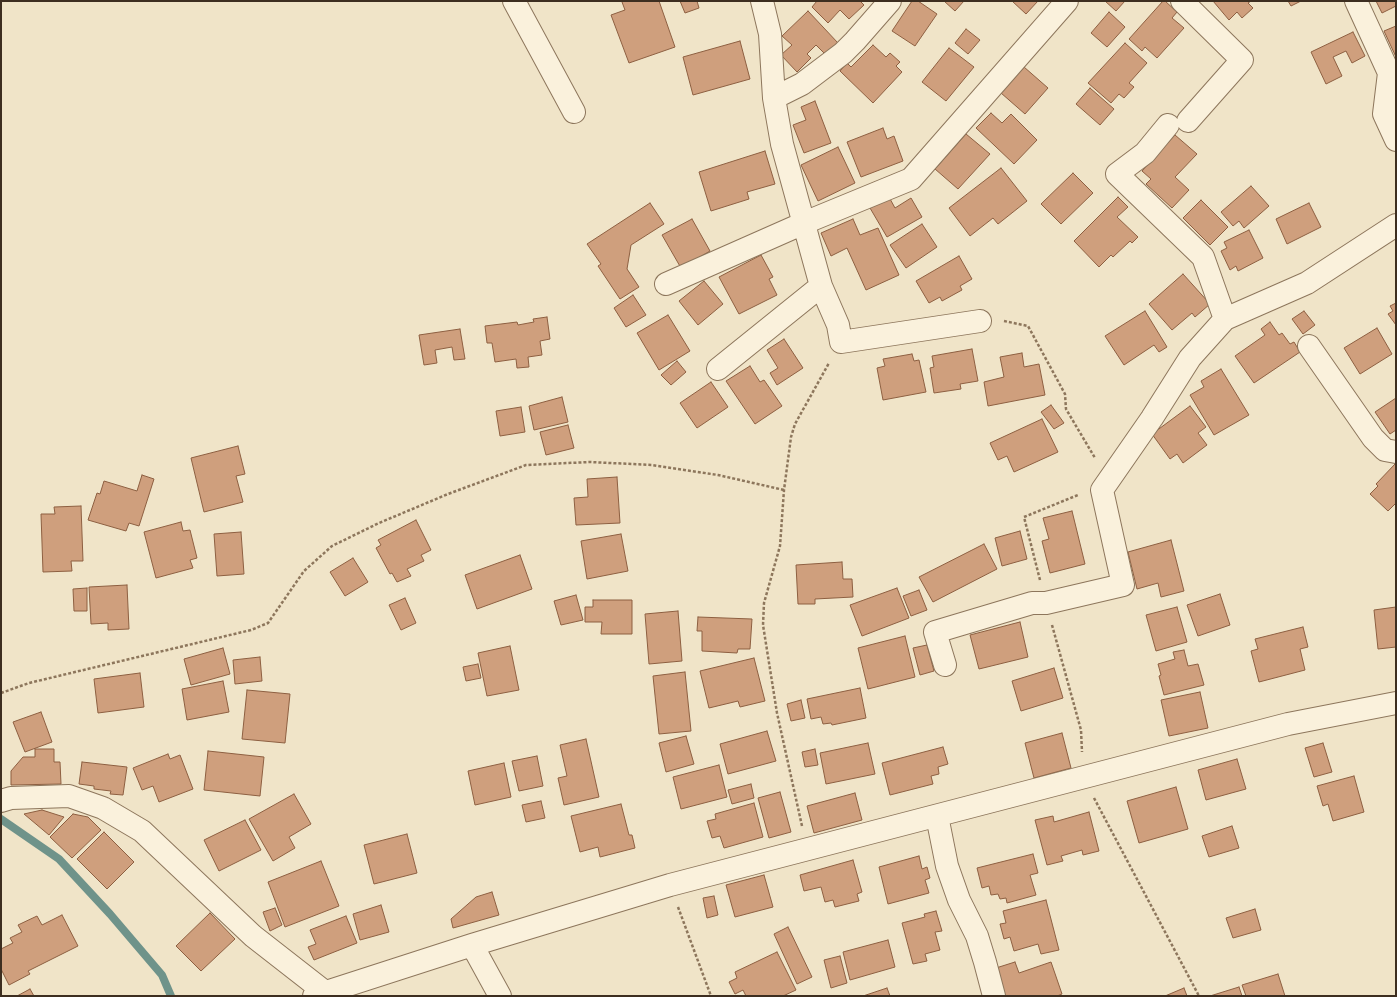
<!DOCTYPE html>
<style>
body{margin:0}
#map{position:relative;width:1397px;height:997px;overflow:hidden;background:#f0e4c8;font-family:"IBM Plex Serif",serif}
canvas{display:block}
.frame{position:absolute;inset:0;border:2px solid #3d2e20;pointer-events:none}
</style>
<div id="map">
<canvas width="1397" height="997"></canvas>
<div class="frame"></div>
</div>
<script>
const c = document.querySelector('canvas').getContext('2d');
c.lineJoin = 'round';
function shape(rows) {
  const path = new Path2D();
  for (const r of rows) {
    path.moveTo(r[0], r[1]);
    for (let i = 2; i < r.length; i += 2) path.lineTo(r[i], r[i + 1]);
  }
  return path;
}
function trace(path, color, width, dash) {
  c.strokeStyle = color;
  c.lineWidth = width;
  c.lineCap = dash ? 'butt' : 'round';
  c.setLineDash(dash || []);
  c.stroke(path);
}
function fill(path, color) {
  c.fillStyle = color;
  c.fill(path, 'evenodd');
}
const stream = shape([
 [1,819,59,859,110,914,162,975,171,996]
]);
const building = shape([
 [624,1,659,1,675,47,629,63,611,15,625,10,622,2,624,1],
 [680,1,697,1,699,8,685,13,680,1],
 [817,1,860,1,864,5,849,19,840,10,828,23,812,7,817,1],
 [912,1,918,1,937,14,915,46,892,31,912,1],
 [944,1,964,1,955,11,944,1],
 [1012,1,1038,1,1026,14,1012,1],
 [1105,1,1125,1,1116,11,1105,1],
 [1163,1,1165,1,1177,12,1172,18,1184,28,1157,58,1145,47,1142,51,1129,39,1163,1],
 [1213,1,1251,1,1248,3,1253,8,1242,18,1237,12,1229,20,1213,1],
 [1288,1,1301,1,1291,6,1288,1],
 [1376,1,1396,1,1396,6,1382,13,1376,1],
 [808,11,838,43,826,55,816,45,807,54,811,58,797,72,781,55,792,45,782,36,808,11],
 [1109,12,1125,27,1107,47,1091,33,1109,12],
 [1396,26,1396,57,1384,31,1396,26],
 [966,29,980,40,968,54,955,43,966,29],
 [1353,32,1365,56,1352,63,1346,51,1333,57,1342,76,1326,84,1311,52,1353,32],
 [740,41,750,79,693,95,683,57,740,41],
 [1125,43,1147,63,1129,83,1134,87,1124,98,1119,94,1111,103,1088,83,1125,43],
 [873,45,886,57,890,53,900,62,896,66,902,72,873,103,840,71,847,63,851,67,873,45],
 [949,48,974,67,946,101,922,82,949,48],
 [1024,67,1048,88,1025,114,1001,93,1024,67],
 [1090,88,1114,109,1100,125,1076,104,1090,88],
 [815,101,831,143,804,153,793,125,806,120,801,107,815,101],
 [991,113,1002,123,1011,114,1037,140,1014,164,976,128,991,113],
 [883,128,887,139,894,136,903,161,861,177,847,142,883,128],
 [966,134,990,154,958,189,935,169,966,134],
 [1175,135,1197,154,1175,177,1189,190,1172,208,1146,184,1151,179,1142,171,1175,135],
 [838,147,855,183,818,201,801,165,838,147],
 [765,151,775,184,747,192,749,199,711,211,699,172,765,151],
 [1001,168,1027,201,998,224,993,218,970,236,949,208,1001,168],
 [1073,173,1093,193,1061,224,1041,204,1073,173],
 [1251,186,1269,206,1244,228,1239,221,1233,226,1221,212,1251,186],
 [889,197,895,208,911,198,922,217,887,237,870,208,889,197],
 [1118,197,1128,207,1117,217,1138,237,1132,243,1130,241,1113,257,1111,255,1099,267,1074,241,1118,197],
 [1201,200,1228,227,1210,245,1183,218,1201,200],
 [650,203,664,224,631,245,627,269,639,287,620,299,598,266,601,264,587,244,650,203],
 [1309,203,1321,227,1287,244,1276,219,1309,203],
 [692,219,710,251,681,268,662,235,692,219],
 [853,219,860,235,878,228,899,275,866,290,847,248,831,256,821,233,853,219],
 [922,224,937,247,906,268,890,245,922,224],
 [1249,230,1263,258,1238,271,1236,266,1230,270,1221,251,1227,248,1224,242,1249,230],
 [761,255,773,277,769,279,777,295,739,314,719,277,761,255],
 [959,256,972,279,960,286,962,290,942,301,940,297,929,303,916,281,959,256],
 [1183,274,1210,304,1195,317,1192,313,1172,330,1149,304,1183,274],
 [704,281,723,304,698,325,679,301,704,281],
 [633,295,646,315,626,327,614,308,633,295],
 [1396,303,1396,325,1388,314,1393,311,1390,306,1396,303],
 [1145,311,1167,347,1159,352,1154,345,1124,365,1105,336,1145,311],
 [1304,311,1315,325,1303,334,1292,319,1304,311],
 [668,315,690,351,659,370,637,333,668,315],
 [547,317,550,339,540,341,542,355,528,357,529,367,517,368,516,359,495,362,492,343,487,343,485,326,517,322,518,325,534,322,533,319,547,317],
 [1270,322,1279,335,1282,333,1290,344,1294,342,1300,352,1254,383,1235,356,1265,335,1261,329,1270,322],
 [1377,328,1392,354,1360,374,1344,348,1377,328],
 [460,329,465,359,454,360,452,347,435,350,437,363,424,365,419,335,460,329],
 [784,339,803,368,777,385,770,373,778,368,767,350,784,339],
 [972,349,978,381,960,384,961,389,934,393,930,368,934,367,932,356,972,349],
 [1022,353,1024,367,1039,364,1045,395,988,406,984,382,1004,377,1000,357,1022,353],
 [912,354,914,361,919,360,926,392,883,400,877,368,885,366,883,359,912,354],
 [677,361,686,372,671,385,661,375,677,361],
 [750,366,760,382,764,380,782,406,755,424,726,381,750,366],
 [1221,369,1249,415,1214,435,1190,395,1204,387,1201,381,1221,369],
 [711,382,728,407,697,428,680,403,711,382],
 [562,397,568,422,534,430,529,406,562,397],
 [1396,398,1396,430,1390,434,1375,412,1396,398],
 [1051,405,1064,423,1054,429,1041,412,1051,405],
 [1190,406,1206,427,1198,433,1207,445,1183,463,1177,454,1170,459,1152,434,1190,406],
 [521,407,525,432,500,436,496,411,521,407],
 [1042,419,1058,452,1014,472,1007,456,998,460,990,443,1042,419],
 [568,425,574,448,546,455,540,432,568,425],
 [238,446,245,474,236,476,243,502,204,512,191,458,238,446],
 [1396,463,1396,503,1388,511,1370,494,1378,486,1376,484,1396,463],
 [142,475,154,479,139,526,129,523,126,531,88,520,97,493,100,494,104,481,137,491,142,475],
 [617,477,620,523,576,525,574,498,588,497,587,479,617,477],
 [81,506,83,561,71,561,72,571,43,572,41,514,55,514,54,507,81,506],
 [1072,511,1085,564,1050,573,1042,541,1049,539,1043,518,1072,511],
 [416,520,431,550,421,555,424,561,407,569,411,576,397,582,392,573,390,574,376,548,381,545,378,540,416,520],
 [181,522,183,531,190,530,197,558,190,560,193,568,156,578,144,532,181,522],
 [1020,531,1027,559,1002,566,995,538,1020,531],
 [241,532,244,574,217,576,214,534,241,532],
 [621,534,628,571,587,579,581,541,621,534],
 [1171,540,1184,591,1161,597,1158,583,1137,589,1128,552,1171,540],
 [984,544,997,569,933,602,919,577,984,544],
 [520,555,532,589,477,609,465,575,520,555],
 [353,558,368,582,345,596,330,572,353,558],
 [842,562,843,579,852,579,853,597,815,599,815,604,798,604,796,565,842,562],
 [127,585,129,629,108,630,108,623,91,624,89,587,127,585],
 [87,588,87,611,74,611,73,589,87,588],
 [897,588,909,618,862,636,850,605,897,588],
 [919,590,927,610,911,616,903,596,919,590],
 [1220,594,1230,625,1198,636,1187,605,1220,594],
 [576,595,583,620,561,625,554,601,576,595],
 [405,598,416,623,401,630,389,605,405,598],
 [593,600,632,600,632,634,601,634,602,622,585,622,585,607,593,607,593,600],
 [1177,607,1187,642,1156,651,1146,615,1177,607],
 [1396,607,1396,647,1378,649,1374,610,1396,607],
 [678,611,682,661,649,664,645,614,678,611],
 [698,617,752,619,750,649,738,649,737,653,702,651,702,631,697,631,698,617],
 [1020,622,1028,657,979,669,970,635,1020,622],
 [1303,627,1308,647,1300,649,1305,670,1259,682,1251,651,1258,649,1255,639,1303,627],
 [905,636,915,677,868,689,858,648,905,636],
 [927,645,934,671,920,675,913,648,927,645],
 [510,646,519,690,487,696,478,653,510,646],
 [223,648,230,674,191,685,184,659,223,648],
 [1184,650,1188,666,1198,664,1204,685,1164,695,1159,676,1161,675,1158,664,1175,659,1173,652,1184,650],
 [260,657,262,681,235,684,233,660,260,657],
 [754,658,765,701,740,707,738,701,709,708,700,671,754,658],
 [478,664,481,678,466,681,463,667,478,664],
 [1054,668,1063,698,1021,711,1012,681,1054,668],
 [685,672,691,731,659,734,653,676,685,672],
 [140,673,144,707,98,713,94,679,140,673],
 [223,681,229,712,187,720,182,689,223,681],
 [860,688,866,718,832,725,831,723,823,724,821,717,811,719,807,699,860,688],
 [247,690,290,694,285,743,242,739,247,690],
 [1200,692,1208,728,1169,736,1161,700,1200,692],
 [801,700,805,718,791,721,787,704,801,700],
 [41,712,52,742,25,752,13,722,41,712],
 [767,731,776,761,728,774,720,744,767,731],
 [1062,733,1071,768,1034,778,1025,743,1062,733],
 [686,736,694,764,666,772,659,743,686,736],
 [586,739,599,797,564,805,558,778,567,776,560,745,586,739],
 [868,743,875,774,826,784,820,753,868,743],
 [1323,743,1332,772,1314,777,1305,748,1323,743],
 [943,747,948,764,938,767,939,774,931,776,933,784,890,795,882,763,943,747],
 [35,749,54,749,54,762,60,762,61,784,11,785,11,771,23,757,35,757,35,749],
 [815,749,818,765,805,767,802,752,815,749],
 [208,751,264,757,260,796,204,790,208,751],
 [168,754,170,759,180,755,193,789,159,802,153,786,142,790,133,768,168,754],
 [537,756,543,786,519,791,512,761,537,756],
 [1237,759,1246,789,1206,800,1198,770,1237,759],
 [82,762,127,767,123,795,110,794,111,791,94,789,94,786,79,784,82,762],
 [504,763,511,797,475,805,468,771,504,763],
 [719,765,727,797,681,809,673,777,719,765],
 [1354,776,1364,812,1333,821,1328,804,1323,806,1317,786,1354,776],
 [751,784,754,798,732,804,728,790,751,784],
 [1176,787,1188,829,1139,843,1127,801,1176,787],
 [780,792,791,832,769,838,758,798,780,792],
 [855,793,862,820,814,833,807,806,855,793],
 [294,794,311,824,289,837,295,848,273,861,249,819,294,794],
 [541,801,545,818,526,822,522,805,541,801],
 [754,803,763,837,724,848,720,836,712,838,707,821,716,819,715,814,754,803],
 [621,804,629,835,632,835,635,848,600,857,598,847,580,852,571,816,621,804],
 [42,810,64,817,49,835,24,814,42,810],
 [1089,812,1099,851,1083,855,1082,850,1061,856,1063,861,1047,865,1035,820,1053,816,1054,822,1089,812],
 [73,814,88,817,101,830,72,858,50,837,73,814],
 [245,820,261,850,219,871,204,840,245,820],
 [1232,826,1239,848,1209,857,1202,836,1232,826],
 [104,832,134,862,107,889,77,859,104,832],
 [407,834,417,873,374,884,364,845,407,834],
 [1033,854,1038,873,1030,875,1036,895,1007,903,1006,898,1000,899,998,894,991,895,989,886,982,888,977,868,1033,854],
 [919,856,922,869,927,867,930,878,925,880,929,893,888,904,879,867,919,856],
 [853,860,862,892,857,894,859,901,835,907,833,900,825,902,821,887,804,891,800,875,853,860],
 [321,861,339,906,285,927,268,882,321,861],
 [764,875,773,907,735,917,726,885,764,875],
 [492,892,499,915,453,928,451,919,476,897,492,892],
 [714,896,718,915,707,918,703,898,714,896],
 [1046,900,1059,950,1041,954,1038,944,1014,951,1010,937,1004,939,1000,924,1006,923,1003,911,1046,900],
 [381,905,389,932,360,940,353,914,381,905],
 [275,908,282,925,270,931,263,912,275,908],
 [1255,909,1261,930,1233,938,1226,918,1255,909],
 [936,911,942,931,935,932,940,950,925,954,927,961,913,964,902,923,925,917,924,914,936,911],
 [210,913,235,939,201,971,176,946,210,913],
 [62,915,78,946,28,971,30,974,9,985,1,969,1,949,13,943,10,938,22,932,18,925,37,916,42,925,62,915],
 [346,916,357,943,314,960,308,947,316,944,310,930,346,916],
 [788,927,812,977,797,984,774,934,788,927],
 [888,940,895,967,850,980,843,952,888,940],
 [777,952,796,990,783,996,746,996,743,990,735,994,729,982,737,978,735,972,777,952],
 [840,956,847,983,831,988,824,960,840,956],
 [1015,962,1019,973,1051,962,1062,994,1057,996,1005,996,996,968,1015,962],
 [1278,974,1285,996,1246,996,1242,985,1278,974],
 [1239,987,1242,996,1210,996,1239,987],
 [887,988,890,996,863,996,887,988],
 [1184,988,1187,996,1165,996,1184,988],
 [30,989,34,996,17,996,30,989]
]);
const path = shape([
 [1004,321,1028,326,1065,394,1066,409,1095,458],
 [1040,580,1024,517,1078,495],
 [1052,625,1081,730,1082,752],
 [1,693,29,683,251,630,268,623,304,571,332,546,379,523,448,494,526,465,590,462,652,465,718,475,784,490],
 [1094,798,1199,996],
 [802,826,777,713,763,625,764,603,780,546,784,490,791,437,795,424,829,363],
 [678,907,711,996]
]);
const street = shape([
 [514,1,574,112],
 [762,1,770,34,774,98,782,144,821,286,838,325,841,342,980,321],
 [1182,1,1242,60,1188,121],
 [1356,1,1389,73,1384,114,1396,140],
 [774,98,802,84,843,53,855,41,890,1],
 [1168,125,1145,153,1117,174,1203,257,1225,319],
 [666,284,804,223,911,179,1067,1],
 [1309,346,1373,438,1385,450,1396,452],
 [718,369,821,286],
 [945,665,935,632,1032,603,1046,603,1123,585,1102,490,1152,418,1190,358,1225,319,1307,283,1396,225],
 [1,801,11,798,69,796,103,808,142,831,253,936,326,993],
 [937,816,947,866,959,900,977,936,985,962,994,996],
 [472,945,500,996],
 [314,996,472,945,670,885,1288,724,1396,703]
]);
trace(stream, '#6f938a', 8);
fill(building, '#cf9f7d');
trace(building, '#8d5f41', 1);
trace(street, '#8d765c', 24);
trace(path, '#8d765c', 2.5, [3, 2]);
trace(street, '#faf1dc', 22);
</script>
